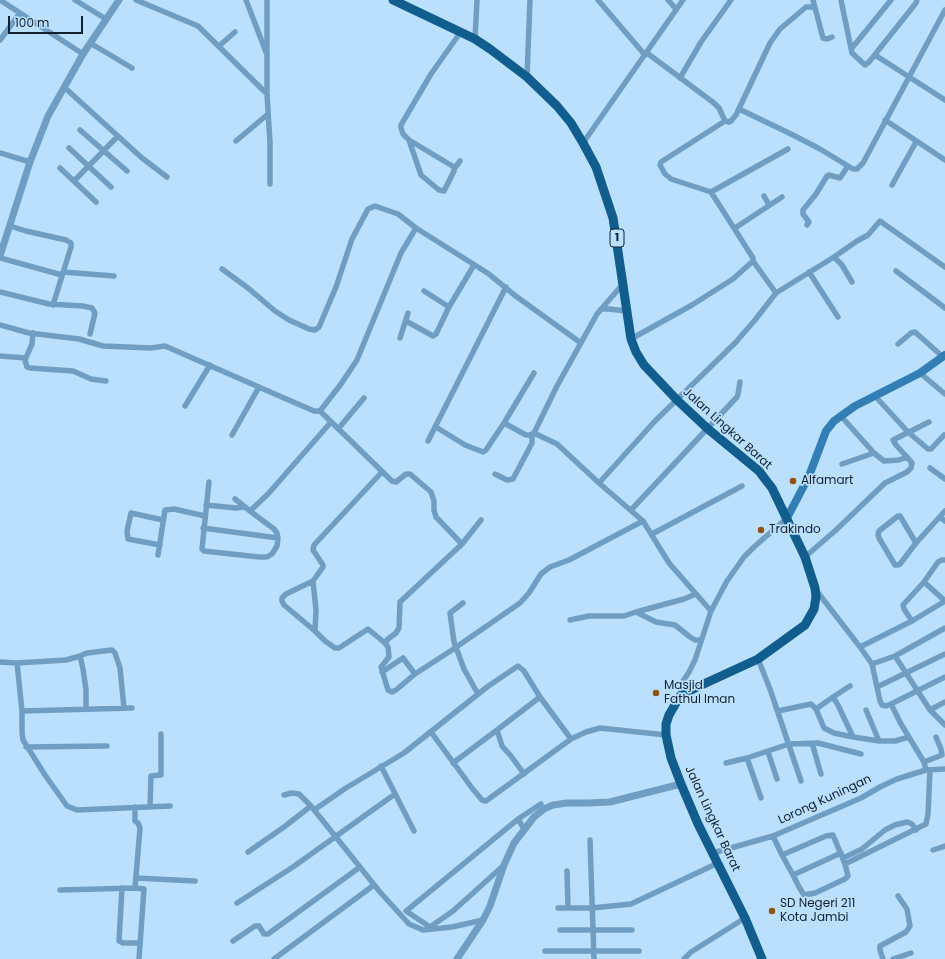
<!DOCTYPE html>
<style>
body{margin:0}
#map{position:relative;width:945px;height:959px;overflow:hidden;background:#bbe0fe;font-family:Poppins,sans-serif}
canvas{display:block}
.scale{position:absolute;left:8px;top:16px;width:75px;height:18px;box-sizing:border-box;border:2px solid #102230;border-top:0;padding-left:5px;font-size:12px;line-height:14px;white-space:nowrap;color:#102230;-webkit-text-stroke:3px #bbe0fe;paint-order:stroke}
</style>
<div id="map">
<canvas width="945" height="959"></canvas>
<div class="scale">100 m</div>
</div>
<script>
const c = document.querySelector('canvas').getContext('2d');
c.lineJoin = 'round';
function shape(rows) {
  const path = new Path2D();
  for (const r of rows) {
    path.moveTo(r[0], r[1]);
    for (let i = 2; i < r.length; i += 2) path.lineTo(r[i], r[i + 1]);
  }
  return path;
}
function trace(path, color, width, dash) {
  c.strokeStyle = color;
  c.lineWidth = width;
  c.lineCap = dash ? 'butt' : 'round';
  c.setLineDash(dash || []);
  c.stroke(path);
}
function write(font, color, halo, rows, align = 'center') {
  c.font = font + ' Poppins,sans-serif';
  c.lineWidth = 3.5;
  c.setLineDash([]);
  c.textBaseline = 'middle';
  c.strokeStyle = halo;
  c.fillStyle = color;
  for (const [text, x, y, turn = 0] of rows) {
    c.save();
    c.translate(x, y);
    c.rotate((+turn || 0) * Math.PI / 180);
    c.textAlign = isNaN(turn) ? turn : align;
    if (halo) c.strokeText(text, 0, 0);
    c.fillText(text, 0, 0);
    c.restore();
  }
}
const minor = shape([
 [0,0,83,54],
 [75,0,106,19],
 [136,0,198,26,267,94],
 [246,0,266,52],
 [267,0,267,94,270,143,270,184],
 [598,0,645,55],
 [668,0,676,9],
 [813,0,823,38,827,39,832,37],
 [841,0,852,53,865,65,869,62,916,3,917,0],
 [475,39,477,0],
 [0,40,20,13],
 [90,43,132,68],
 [219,46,235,32],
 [852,48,891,0],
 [647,53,714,103,719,108,725,121],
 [875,55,945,100],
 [527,77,530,0],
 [680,78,701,42,731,0],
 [64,87,142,158,167,177],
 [739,109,793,135,820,149,853,169,857,169,863,163,945,10],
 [885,120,945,160],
 [80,130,127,171],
 [409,140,454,167,454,171,444,191,439,190,421,175,409,140,403,134,401,128,401,125,431,74,460,33],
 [236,141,268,114],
 [583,143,683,0],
 [69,148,111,187],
 [788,149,711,192,671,179,665,174,660,165,661,162,725,121,729,122,731,121,736,115,770,43,780,29,806,7,814,7],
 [0,153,30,162],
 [60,168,96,202],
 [454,169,460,161],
 [74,181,118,136],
 [892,185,916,142],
 [711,192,753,258,753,261],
 [764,196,769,205],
 [807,225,809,222,803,214,803,210,816,194,827,176,829,175,840,178,848,166],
 [10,226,26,231,66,240,71,243,71,247,53,305],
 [735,228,782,197],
 [834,257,842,265,852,282],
 [0,258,62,275],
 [222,269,248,288,275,311,289,320,309,329,315,330,319,327,336,287,352,239,368,209,375,206,398,214,416,228],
 [896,271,945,308],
 [63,272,114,276],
 [809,272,838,317],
 [424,291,449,307,474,265],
 [0,292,49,304,83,306,92,308,95,313,90,334],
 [601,309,609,309,626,311],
 [406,321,433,336,436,334,449,307],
 [0,325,29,333,79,339,103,346,151,348,165,346,284,398,314,411,320,411,341,384,357,360,401,253,416,228,489,274,517,297,581,343],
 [33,333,32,344,25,360,27,367,30,368,73,371,91,379,106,381],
 [400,338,408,313],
 [631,339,692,305,733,279,753,261,776,293],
 [898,344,911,333,915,332,943,357],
 [0,356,26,358],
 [920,373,945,394],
 [875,396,908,432,928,449,931,449,944,435],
 [185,406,210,365],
 [320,411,392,481,396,482,406,474,410,474,431,492,434,501,434,510,436,517,462,544],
 [840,415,874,453,884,461,899,460,907,457,896,445,893,440,929,422],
 [504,423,526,435,530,435,534,433,557,444,599,483,643,521,669,563,711,611],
 [436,427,465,445,483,452,486,450,504,423,534,373],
 [338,429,364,398],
 [534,433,557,386,597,314,622,285],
 [232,435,259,387],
 [428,441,506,287],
 [842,464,874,453],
 [930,468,945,479],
 [382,472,314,545,313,550,323,565,323,567,313,581,316,610,315,631,325,641,335,648,339,648,368,629,385,643],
 [495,474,507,480,513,479,532,443,532,435],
 [209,482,202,549,204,551,259,557,267,557,272,554,277,546,278,538,277,533,274,529,250,511],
 [599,483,655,421,736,342,755,320,776,293,834,257,857,241,868,235,880,221,945,267],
 [235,499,250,511,268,494,331,422],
 [206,505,236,508,244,507],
 [631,510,737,397,738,394,740,382],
 [940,517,945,521],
 [481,520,462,544,400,602,399,628,396,633,388,639,385,643,388,647,389,657,381,667,388,690,392,692,396,690,415,674,452,650,520,603,529,593,541,574,550,567,569,560,643,521],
 [203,528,278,538],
 [652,534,742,486],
 [916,543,900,516,898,516,879,531,878,535,879,538,895,565,898,565,900,564,916,543,945,511],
 [160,545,128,539,127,531,131,513,163,520],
 [158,555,165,510,174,509,205,516],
 [805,557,836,530,885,483,907,472,911,468,912,463,907,457],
 [313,581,286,594,282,598,282,601,284,605,315,631],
 [924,582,945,601],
 [816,590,860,647,872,664,895,656,945,628],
 [463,603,450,613,454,642,464,669,478,694],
 [636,612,684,599,696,594],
 [570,620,589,616,624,616,636,612,656,622,675,625,690,637,695,640,701,640],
 [912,621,904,609,903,605,924,582,938,562,942,560,945,560],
 [860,647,912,621,945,601],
 [80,656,83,669,86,690,86,709],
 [895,656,930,710,945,725],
 [758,659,770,689,801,781],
 [0,662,17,663,66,660,80,656,87,653,112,650,115,653,120,668,124,708],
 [17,663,22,711,22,732,23,740,45,775,67,806,77,810,170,806],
 [872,664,880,701,882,705,886,706,891,704,901,724,924,762,926,770],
 [382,672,403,658,415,674],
 [877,687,945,654],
 [680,696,683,681,689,672,695,660,711,611,727,581,744,557,754,547,787,518],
 [833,697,850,686],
 [891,704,945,677],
 [816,709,833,697,838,705,853,737],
 [866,710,879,741],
 [930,710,945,702],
 [22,711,132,708],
 [778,711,811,704,816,709,824,728,834,733,853,737,879,741,895,741,909,737],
 [431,732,472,788,482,800,486,801,571,739,586,732,600,728,666,735],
 [812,743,821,774],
 [26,747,107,746],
 [768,752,777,779],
 [747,758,761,798],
 [924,762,942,755,941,749,936,737],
 [453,763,497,730],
 [726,763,747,758,789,744,818,743,861,754],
 [381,766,414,831],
 [524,774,511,756,502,746,497,730,540,697],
 [284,795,292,793,299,794,311,806,380,892,409,924,423,930,452,927,483,920],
 [150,807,151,776,161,775,161,734],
 [314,810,346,788,404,753,487,687,518,666,524,671,540,697,571,739],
 [518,819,524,829],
 [773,836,782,855,793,875,799,887,804,895,815,893,845,879,848,876,845,864,833,835,826,836,782,855],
 [590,840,594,959],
 [933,850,945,846],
 [248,852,284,827,311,806],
 [713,853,773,836,861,798,880,787,897,779,926,770,945,769],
 [843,858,862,849,885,830,895,825,907,822,912,824,916,830],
 [845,864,926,824,928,814,930,770],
 [503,866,453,911,430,927,406,911,518,819,541,804],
 [567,871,568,908],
 [793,875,841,853],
 [136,878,195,881],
 [122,888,119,941,123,943,140,943],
 [135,888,140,828,138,823,135,821,135,807],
 [60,890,135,888,144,889,139,959],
 [237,903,293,867,395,794],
 [558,908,592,908,631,904,718,863],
 [560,930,632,930],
 [233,941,255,926,259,926,264,934,268,934,360,867],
 [545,951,639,951],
 [274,959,374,885],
 [684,959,691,952,745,918],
 [883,959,880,950,880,946,906,932,910,926,907,909,898,896],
 [893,959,911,953]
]);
const tertiary = shape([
 [0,256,30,162,48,116,83,54,119,0],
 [457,959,483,920,490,906,504,865,514,843,534,817,544,809,553,805,567,803,588,803,610,802,681,784]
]);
const secondary = shape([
 [787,518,809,476,826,431,834,421,855,406,920,373,945,355]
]);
const trunk = shape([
 [393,0,475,39,490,49,527,77,557,106,571,123,583,143,596,167,613,218,631,339,636,352,644,365,677,400,708,429,759,471,765,479,772,488,805,557,815,588,816,597,814,609,805,625,758,659,695,688,680,696,669,715,666,724,666,735,671,758,681,784,698,824,745,918,762,959]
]);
const markers = [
 [793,481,4,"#8e540e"],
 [761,530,4,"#8e540e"],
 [656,693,4,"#8e540e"],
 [772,911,4,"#8e540e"]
];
const shields = [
 [617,238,14]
];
const shieldNames = [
 ["1",617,238]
];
const streetNames = [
 ["Jalan Lingkar Barat",727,429,42],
 ["Lorong Kuningan",825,800,-25],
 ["Jalan Lingkar Barat",712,819,65]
];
const poiNames = [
 ["Alfamart",801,481],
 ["Trakindo",769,530],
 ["Masjid",664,686],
 ["Fathul Iman",664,700],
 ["SD Negeri 211",780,904],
 ["Kota Jambi",780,918]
];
trace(minor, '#709ec3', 5.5);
trace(tertiary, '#709ec3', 7);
trace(secondary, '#337eb5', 8);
trace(trunk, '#105d8e', 9);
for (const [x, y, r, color] of markers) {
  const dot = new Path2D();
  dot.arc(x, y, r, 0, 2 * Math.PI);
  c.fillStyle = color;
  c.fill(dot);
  trace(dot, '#bbe0fe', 1.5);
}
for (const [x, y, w] of shields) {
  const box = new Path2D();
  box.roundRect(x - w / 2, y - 9, w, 18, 3);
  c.fillStyle = '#bbe0fe';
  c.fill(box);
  trace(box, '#102230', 1);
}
write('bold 11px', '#102230', null, shieldNames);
write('12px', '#102230', '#bbe0fe', streetNames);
write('12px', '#102230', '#bbe0fe', poiNames, 'left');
</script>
